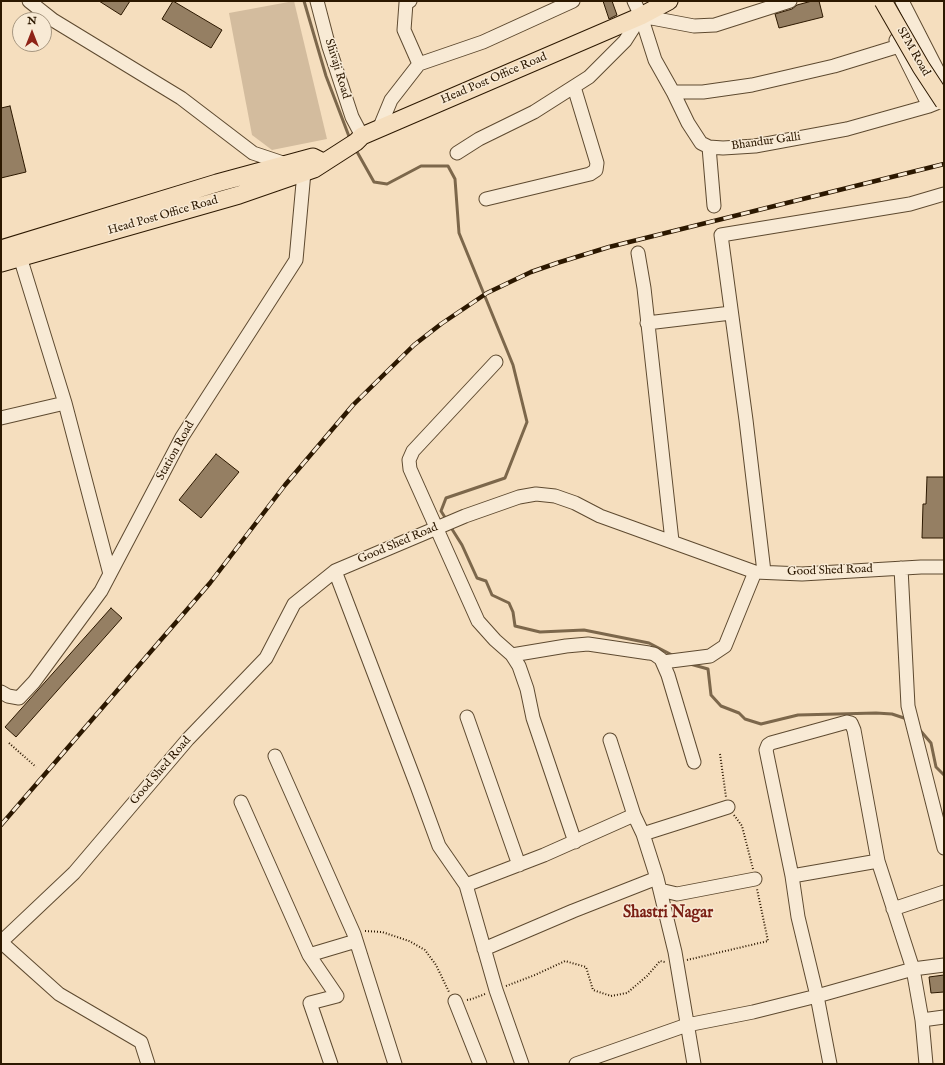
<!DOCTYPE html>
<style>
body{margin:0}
#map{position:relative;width:945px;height:1065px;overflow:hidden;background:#f5debe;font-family:"IM FELL English",serif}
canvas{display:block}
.frame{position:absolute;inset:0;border:2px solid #2c1800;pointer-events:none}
.north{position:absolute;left:12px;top:12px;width:40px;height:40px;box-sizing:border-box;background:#f8ead5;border:1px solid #a69680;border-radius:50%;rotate:0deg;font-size:11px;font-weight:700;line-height:16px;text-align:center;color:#2c1800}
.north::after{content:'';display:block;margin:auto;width:14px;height:18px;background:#8f2418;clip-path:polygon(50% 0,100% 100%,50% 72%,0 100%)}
</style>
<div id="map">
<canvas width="945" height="1065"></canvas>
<div class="frame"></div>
<div class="north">N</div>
</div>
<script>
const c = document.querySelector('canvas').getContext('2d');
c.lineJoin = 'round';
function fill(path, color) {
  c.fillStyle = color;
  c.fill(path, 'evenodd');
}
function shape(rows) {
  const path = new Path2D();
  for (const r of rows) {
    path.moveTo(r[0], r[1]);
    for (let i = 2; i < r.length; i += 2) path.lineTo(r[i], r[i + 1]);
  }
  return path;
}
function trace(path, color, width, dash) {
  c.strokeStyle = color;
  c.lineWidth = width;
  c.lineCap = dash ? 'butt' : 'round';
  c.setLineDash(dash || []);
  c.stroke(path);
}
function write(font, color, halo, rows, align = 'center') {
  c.font = font + ' "IM FELL English",serif';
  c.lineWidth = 3;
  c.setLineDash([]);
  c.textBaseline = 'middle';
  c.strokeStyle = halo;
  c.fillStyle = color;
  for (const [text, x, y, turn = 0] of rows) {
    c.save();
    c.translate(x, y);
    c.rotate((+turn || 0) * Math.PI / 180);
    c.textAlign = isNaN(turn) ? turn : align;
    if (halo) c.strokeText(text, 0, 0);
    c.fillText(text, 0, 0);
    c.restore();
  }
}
const green = shape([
 [294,1,327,139,272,150,252,135,229,13]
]);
const stream = shape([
 [304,1,326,76,350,139],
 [356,150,374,182,387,184,421,166,448,166,455,179,459,233,513,365,527,422,505,478,446,498,441,511,446,519],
 [450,526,462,545,477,578,486,581,492,595,509,603,513,612,515,626,540,632,584,630,649,643,674,656],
 [690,664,708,669,711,695,721,706,739,713,745,719,761,724,798,715,876,713,892,714,907,719],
 [919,729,931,743,936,767,944,775]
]);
const building = shape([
 [99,1,130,1,121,15,99,1],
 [173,1,222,30,211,48,162,19,173,1],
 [603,1,612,1,617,15,609,19,603,1],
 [812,1,819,1,823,17,779,28,775,14,792,9,797,5,812,1],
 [10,106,26,172,1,178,1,108,10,106],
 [216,454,239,472,201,518,179,500,216,454],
 [927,477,944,477,944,538,922,538,923,504,926,504,927,477],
 [111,608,122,618,16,737,5,727,111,608],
 [944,975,944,992,931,993,929,977,944,975]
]);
const path = shape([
 [9,743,36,767],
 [720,754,726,797],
 [734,815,742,826,753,869],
 [365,931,382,932,409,941,425,950,436,965,449,992],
 [687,960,768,941,757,889],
 [506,986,535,975,565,961,586,967,593,990,611,996,627,993,647,976,660,961,665,962],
 [467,1000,472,999,485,994]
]);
const minor = shape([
 [317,1,329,47,352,117,362,136],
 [410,1,406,3,404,30,419,64,483,42,573,1],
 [634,1,641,16,655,60,673,92,688,123,701,143,709,147,723,148,755,146,847,129,929,106,944,100],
 [902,1,944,83],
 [641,16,694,26,715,25,790,1],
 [896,40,929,106],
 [673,92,703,92,752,85,834,66,899,46],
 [379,129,391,100,419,64],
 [709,147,714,206],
 [457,153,479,139,534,112,589,77,625,41,641,16],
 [486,199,590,174,596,170,597,163,574,87],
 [638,253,644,288,672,541],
 [647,323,731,313],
 [496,362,413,451,409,460,410,469,478,621,495,640,512,655,519,666,527,689,533,718,575,842],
 [65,403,110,574],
 [1,418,65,403,20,257],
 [901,568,908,706,944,848],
 [335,571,417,786,439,846,466,885,496,990,522,1064],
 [764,572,746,420,721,235,910,204,944,194],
 [512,655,566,646,588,644,649,653,654,654,661,659,668,675,694,762],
 [663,662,710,656,725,646,755,572],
 [1,692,8,696,19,698,34,682,101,591,182,437,296,260,304,172,286,164,253,153,181,98,53,20,29,1],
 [467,717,519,865],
 [610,740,634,815,643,834,657,878,675,952,694,1064],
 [275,756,354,934,395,1064],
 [241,802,309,955,356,941],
 [643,834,728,807],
 [792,876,878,861],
 [466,885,544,855,634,815],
 [660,890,677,894,755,879],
 [893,909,944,892],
 [1,942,74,873,188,739,266,658,294,604,335,571,465,516,519,497,536,494,555,496,575,503,600,516,755,572,802,574,921,567,944,567],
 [1,942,59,994,141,1042,148,1064],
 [484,949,573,911,657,878],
 [309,955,337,996,310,1003,331,1064],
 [455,1001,480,1064],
 [922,1020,944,1017],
 [576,1064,687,1025,753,1012,817,996,913,969,944,965],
 [830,1064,817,996,798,917,792,876,766,750,768,745,771,743,847,722,851,723,854,730,878,861,913,969,922,1020,926,1064]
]);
const major = shape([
 [1,249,217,183,313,157,323,162],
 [1,263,239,195,314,169,356,142,362,136,641,16,669,1]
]);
const rail = shape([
 [1,825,210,583,285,485,353,405,414,345,441,324,487,293,531,272,557,263,609,247,944,164]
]);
const majorBridge = shape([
 [883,1,921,67,944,102]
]);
const streetNames = [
 ["SPM Road",913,52,60],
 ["Shivaji Road",337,69,73],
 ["Head Post Office Road",494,79,-23],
 ["Bhandur Galli",766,142,-8],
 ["Head Post Office Road",163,216,-16],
 ["Station Road",176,451,-61],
 ["Good Shed Road",398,544,-23],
 ["Good Shed Road",830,571,-2],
 ["Good Shed Road",161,771,-49]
];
const districtNames = [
 ["Shastri Nagar",668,914]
];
fill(green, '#d3bc9e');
trace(stream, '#7c674b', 3);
fill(building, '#957f63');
trace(building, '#2c1800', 1);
trace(minor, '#5e4a30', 15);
trace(major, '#2c1800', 19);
trace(path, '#2c1800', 2, [1, 2]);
trace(minor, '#f8ead5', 13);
trace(major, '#f5debe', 17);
trace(rail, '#2c1800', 4.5);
trace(rail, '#f8ead5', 3, [9]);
trace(majorBridge, '#2c1800', 19, []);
trace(majorBridge, '#f5debe', 17);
write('12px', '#2c1800', '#f8ead5', streetNames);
write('bold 16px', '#7a1f14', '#f8ead5', districtNames);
</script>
